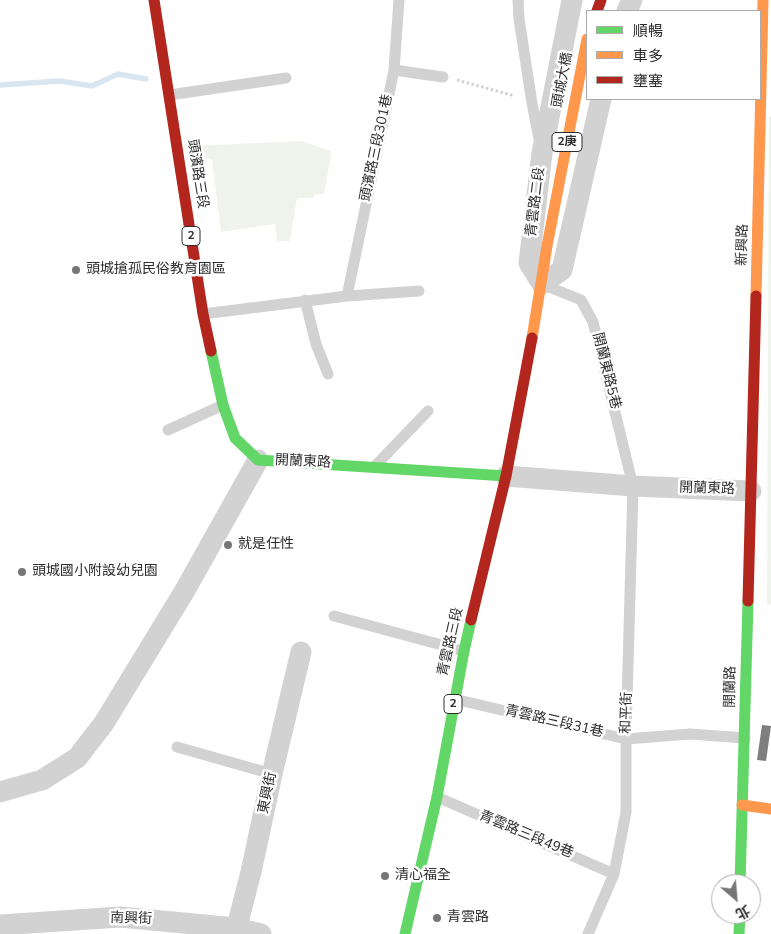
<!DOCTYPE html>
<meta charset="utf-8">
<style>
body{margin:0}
#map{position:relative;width:771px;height:934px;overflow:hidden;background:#fff;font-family:"Nunito Sans","Noto Sans TC",sans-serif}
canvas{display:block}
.legend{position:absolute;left:586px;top:10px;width:175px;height:90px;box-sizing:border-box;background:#fff;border:1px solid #ababab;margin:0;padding:6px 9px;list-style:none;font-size:15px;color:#2d2d2d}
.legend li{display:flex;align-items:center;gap:10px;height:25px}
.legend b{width:25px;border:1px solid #ababab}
.north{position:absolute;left:711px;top:874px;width:50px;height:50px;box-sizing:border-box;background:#fff;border:1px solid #ababab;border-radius:50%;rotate:153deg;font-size:14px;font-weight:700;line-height:20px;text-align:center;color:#2d2d2d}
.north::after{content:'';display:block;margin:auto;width:18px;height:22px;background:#767676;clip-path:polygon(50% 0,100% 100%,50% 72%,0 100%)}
</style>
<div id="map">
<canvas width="771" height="934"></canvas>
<ul class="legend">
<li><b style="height:6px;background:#63d668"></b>順暢</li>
<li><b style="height:6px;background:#ff974d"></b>車多</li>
<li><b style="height:6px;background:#b3261e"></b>壅塞</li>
</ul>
<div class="north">北</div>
</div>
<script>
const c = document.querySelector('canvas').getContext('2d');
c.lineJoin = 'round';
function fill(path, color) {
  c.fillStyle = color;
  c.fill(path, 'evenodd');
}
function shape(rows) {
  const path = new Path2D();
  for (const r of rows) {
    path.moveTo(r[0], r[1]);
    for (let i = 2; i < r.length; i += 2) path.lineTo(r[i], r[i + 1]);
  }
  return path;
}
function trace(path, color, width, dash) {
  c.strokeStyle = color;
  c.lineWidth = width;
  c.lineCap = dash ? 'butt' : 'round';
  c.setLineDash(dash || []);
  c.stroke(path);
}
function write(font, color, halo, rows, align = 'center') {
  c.font = font + ' "Nunito Sans","Noto Sans TC",sans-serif';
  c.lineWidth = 5;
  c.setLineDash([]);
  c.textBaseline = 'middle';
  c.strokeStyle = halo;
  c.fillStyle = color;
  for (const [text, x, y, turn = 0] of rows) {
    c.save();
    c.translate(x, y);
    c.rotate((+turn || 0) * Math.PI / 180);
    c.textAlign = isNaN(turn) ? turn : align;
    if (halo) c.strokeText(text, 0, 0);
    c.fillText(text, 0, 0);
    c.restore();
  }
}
const green = shape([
 [771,116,771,605,767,604,769,117],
 [301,141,331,151,330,161,324,194,315,194,313,198,297,198,290,241,277,241,275,224,221,232,212,160,197,155,193,146]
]);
const stream = shape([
 [0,85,60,81,92,86,118,74,146,79]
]);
const building = shape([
 [762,725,771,726,766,761,757,760]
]);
const path = shape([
 [457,80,515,96]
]);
const lane = shape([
 [518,0,519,19,532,103,539,139],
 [394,70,443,77],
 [169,95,286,78],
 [542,284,581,300,593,322,633,486,626,739,626,812,614,874,588,934],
 [347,296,394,70,399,0],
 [305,300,316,344,328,374],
 [203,314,347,296,419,291],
 [168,430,223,405],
 [376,465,428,411],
 [334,616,464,651],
 [454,699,626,739,690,734,745,738],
 [177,747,272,774],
 [437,797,614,874]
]);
const street = shape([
 [572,0,542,153,529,263,542,284,562,270,601,99],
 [627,11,632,0],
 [506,476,633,486,751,491],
 [0,792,42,780,77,758,104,723,184,592,258,460],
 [0,925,120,917,236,928,261,934],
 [235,934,251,872,272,774,301,652]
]);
const fast = shape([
 [211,351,223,405,235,438,258,460,506,476],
 [740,884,748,601],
 [405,934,437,797,464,651,471,620],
 [739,934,740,914]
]);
const slow = shape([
 [756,296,763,0],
 [532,338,547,246,587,39],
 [742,805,771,809]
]);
const jam = shape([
 [154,0,203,314,211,351],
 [597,11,601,0],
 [748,601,756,296],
 [471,620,506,476,532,338]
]);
const markers = [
 [76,270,5,"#767676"],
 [228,545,5,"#767676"],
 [22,572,5,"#767676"],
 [385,876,5,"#767676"],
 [437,918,5,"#767676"]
];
const shields = [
 [567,142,30],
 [191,236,18],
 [453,704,18]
];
const shieldNames = [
 ["2庚",567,142],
 ["2",191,236],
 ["2",453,704]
];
const streetNames = [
 ["頭城大橋",563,80,-79],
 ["頭濱路三段301巷",377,148,-78],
 ["頭濱路三段",197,174,81],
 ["青雲路二段",536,202,-83],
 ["新興路",743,245,-88],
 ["開蘭東路5巷",606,371,76],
 ["開蘭東路",303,462,3],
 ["開蘭東路",707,489,2],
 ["青雲路三段",451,642,-77],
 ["開蘭路",731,687,-89],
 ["和平街",627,713,-88],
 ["青雲路三段31巷",554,722,13],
 ["東興街",268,793,-78],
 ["青雲路三段49巷",526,835,23],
 ["南興街",131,919,2]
];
const poiNames = [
 ["頭城搶孤民俗教育園區",86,270],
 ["就是任性",238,545],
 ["頭城國小附設幼兒園",32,572],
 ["清心福全",395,876],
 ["青雲路",447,918]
];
fill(green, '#f0f3ec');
trace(stream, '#d9e6ef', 5.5);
fill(building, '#7e7e7e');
trace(path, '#d2d2d2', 3, [2.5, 2.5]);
trace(lane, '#d2d2d2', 11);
trace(street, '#d2d2d2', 21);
trace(fast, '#63d668', 11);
trace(slow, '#ff974d', 11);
trace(jam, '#b3261e', 11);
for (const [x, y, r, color] of markers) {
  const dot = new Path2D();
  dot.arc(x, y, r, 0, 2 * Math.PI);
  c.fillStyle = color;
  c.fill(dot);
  trace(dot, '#fff', 2);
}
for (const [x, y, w] of shields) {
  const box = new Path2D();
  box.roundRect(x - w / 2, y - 9.5, w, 19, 4);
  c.fillStyle = '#fff';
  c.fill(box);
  trace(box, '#2d2d2d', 1);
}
write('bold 12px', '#2d2d2d', null, shieldNames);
write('14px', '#2d2d2d', '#fff', streetNames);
write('14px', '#2d2d2d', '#fff', poiNames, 'left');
</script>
